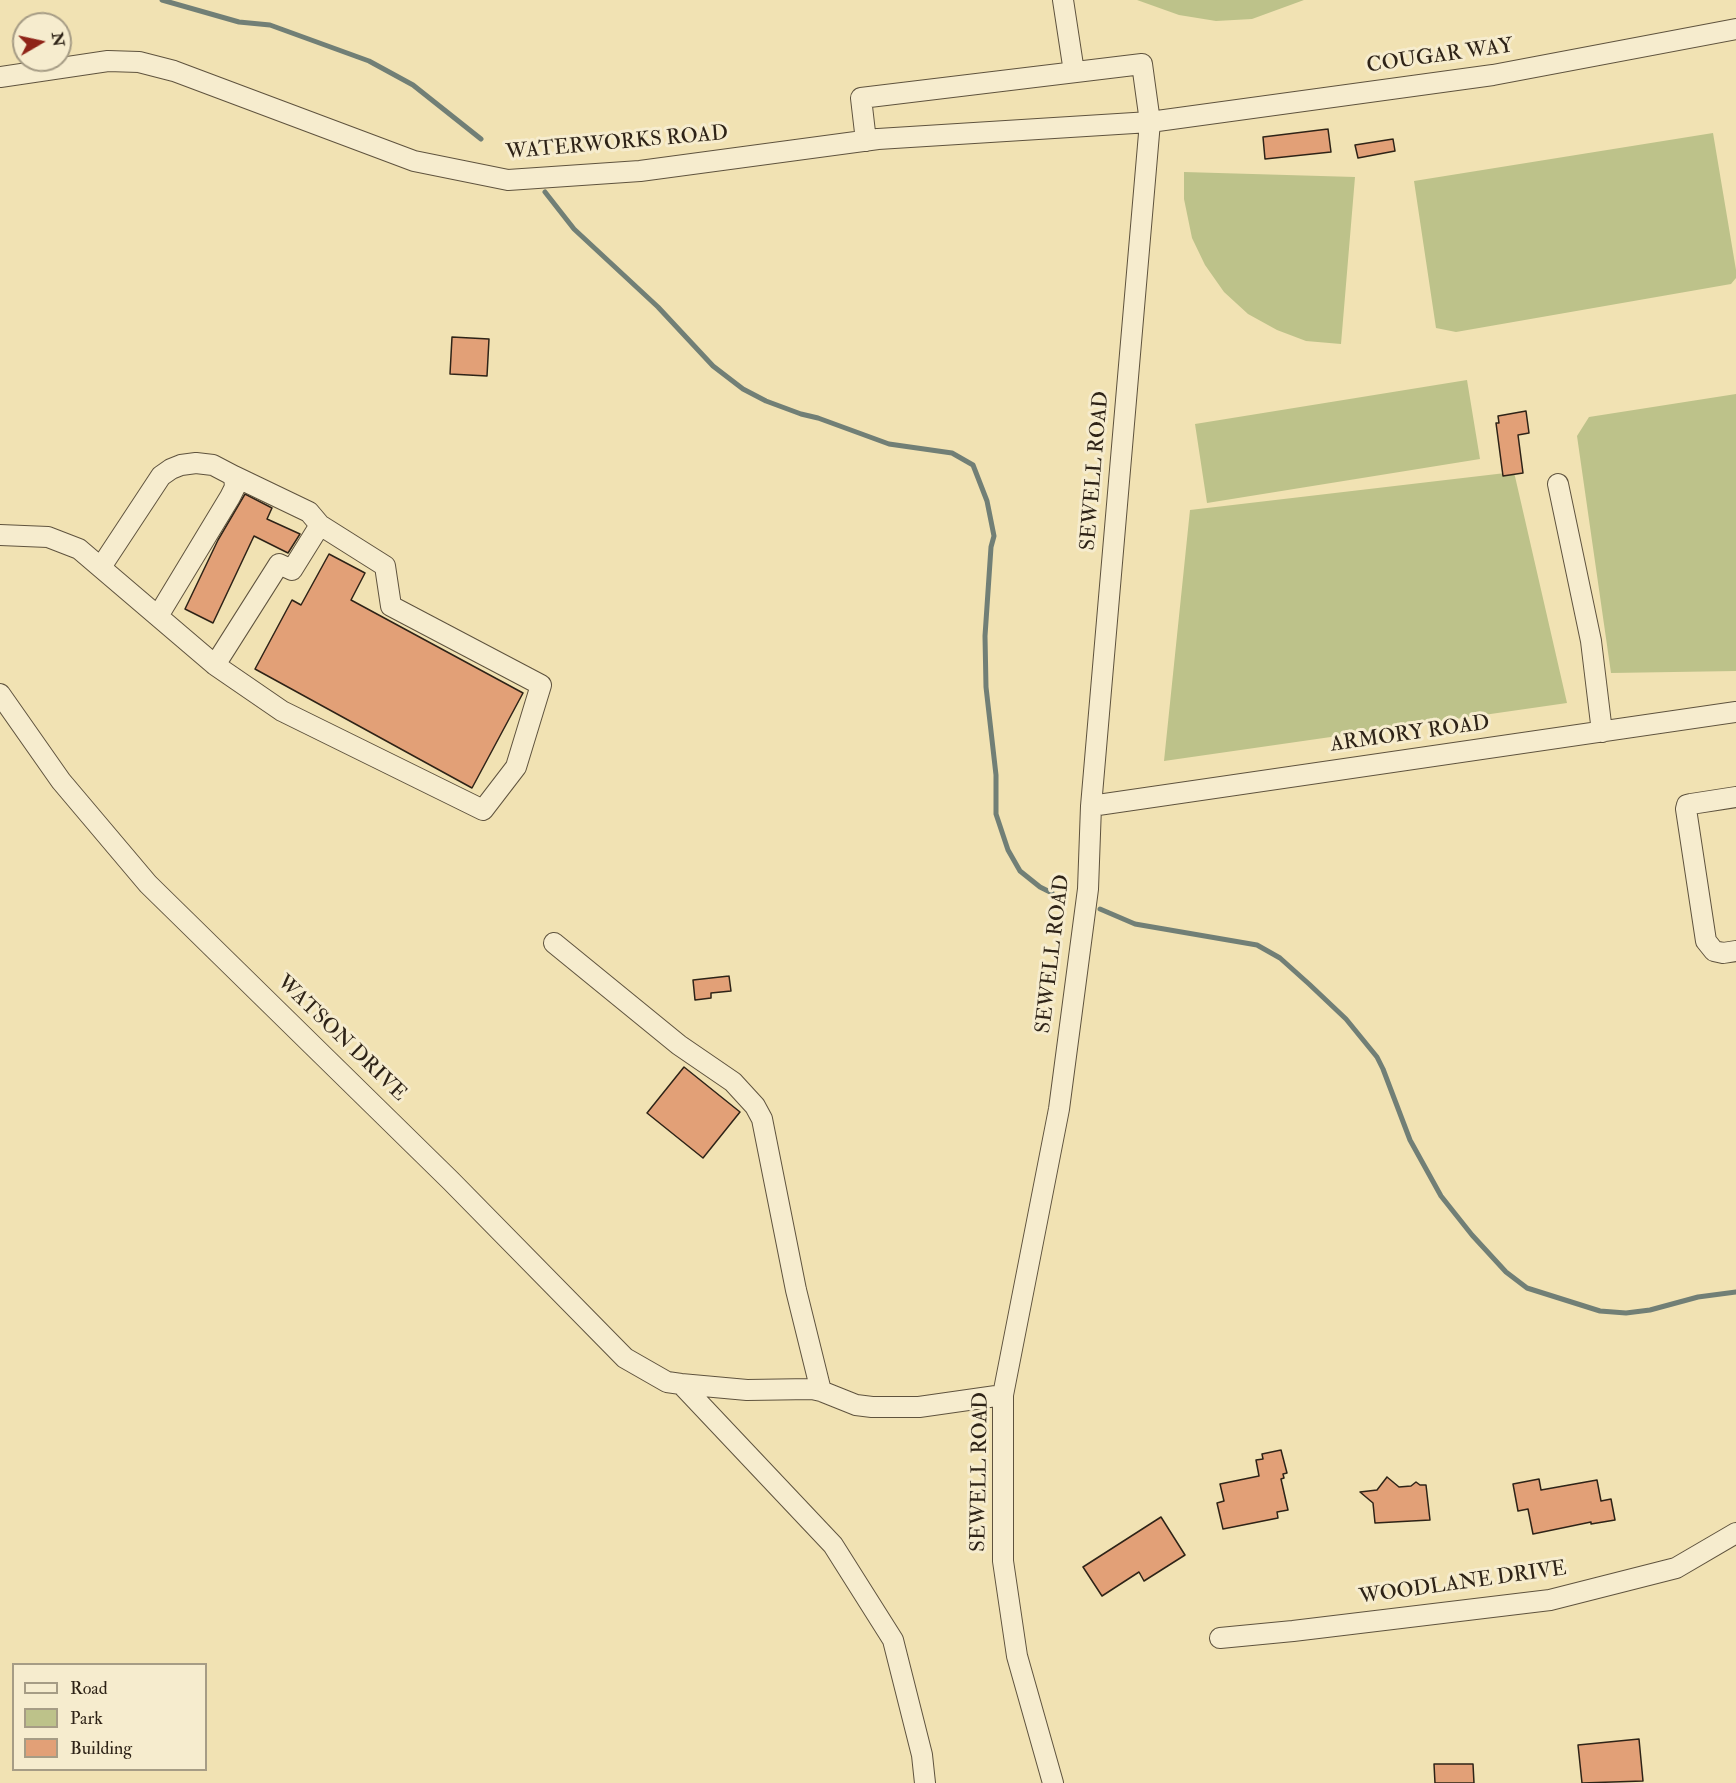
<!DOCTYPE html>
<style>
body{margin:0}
#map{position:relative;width:1736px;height:1783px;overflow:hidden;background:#f1e2b3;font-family:"IM FELL Double Pica",serif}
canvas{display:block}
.legend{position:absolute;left:12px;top:1663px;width:195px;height:108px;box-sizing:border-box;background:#f6ecce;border:2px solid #a69c85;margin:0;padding:8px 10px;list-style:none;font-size:18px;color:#2e2317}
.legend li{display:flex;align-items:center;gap:12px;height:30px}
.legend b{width:30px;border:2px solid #a69c85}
.north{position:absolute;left:12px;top:12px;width:60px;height:60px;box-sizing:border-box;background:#f6ecce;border:2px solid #a69c85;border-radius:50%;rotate:81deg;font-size:16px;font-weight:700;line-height:24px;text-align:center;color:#2e2317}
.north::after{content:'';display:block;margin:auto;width:21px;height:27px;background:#8f2418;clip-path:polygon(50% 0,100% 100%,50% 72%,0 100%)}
</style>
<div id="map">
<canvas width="1736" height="1783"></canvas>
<ul class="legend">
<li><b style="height:8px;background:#f6ecce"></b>Road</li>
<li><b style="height:16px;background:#bdc28a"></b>Park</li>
<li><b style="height:16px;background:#e2a077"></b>Building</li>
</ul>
<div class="north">N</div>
</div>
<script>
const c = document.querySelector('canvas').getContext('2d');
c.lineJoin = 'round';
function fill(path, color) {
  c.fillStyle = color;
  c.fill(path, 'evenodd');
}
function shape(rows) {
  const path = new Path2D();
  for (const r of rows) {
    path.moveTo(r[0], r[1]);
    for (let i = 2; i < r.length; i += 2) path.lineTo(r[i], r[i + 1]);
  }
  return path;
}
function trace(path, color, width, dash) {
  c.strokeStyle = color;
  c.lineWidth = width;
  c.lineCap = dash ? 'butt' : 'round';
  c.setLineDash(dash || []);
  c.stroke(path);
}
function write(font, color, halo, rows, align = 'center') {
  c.font = font + ' "IM FELL Double Pica",serif';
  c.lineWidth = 6;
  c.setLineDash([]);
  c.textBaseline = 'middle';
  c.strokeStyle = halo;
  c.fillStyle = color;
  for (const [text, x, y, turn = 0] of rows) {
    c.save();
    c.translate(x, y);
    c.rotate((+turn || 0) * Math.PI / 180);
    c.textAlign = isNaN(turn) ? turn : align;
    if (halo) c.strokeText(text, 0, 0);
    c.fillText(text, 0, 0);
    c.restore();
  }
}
const green = shape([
 [1137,0,1304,0,1252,19,1216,21,1179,15],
 [1713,133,1736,270,1736,278,1731,284,1456,332,1436,328,1414,181],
 [1184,172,1355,177,1341,344,1306,341,1277,330,1248,314,1224,292,1205,265,1192,238,1184,199],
 [1467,380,1480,459,1207,503,1195,424],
 [1736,394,1736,671,1611,673,1577,436,1589,417],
 [1514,472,1567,703,1164,761,1190,510]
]);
const stream = shape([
 [162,0,239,22,270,25,369,61,413,85,481,139],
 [545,192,574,229,658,307,713,366,743,389,766,401,801,414,818,418,889,444,952,453,973,465,987,501,994,536,991,547,985,636,986,687,996,775,996,814,1008,850,1020,871,1040,887,1052,893],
 [1100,909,1135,924,1257,945,1280,958,1309,984,1346,1019,1377,1057,1383,1069,1410,1140,1441,1196,1472,1235,1506,1272,1527,1288,1600,1311,1626,1313,1650,1310,1698,1297,1736,1292]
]);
const building = shape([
 [1328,129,1331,152,1265,159,1263,137,1328,129],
 [1393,139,1395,151,1358,158,1355,145,1393,139],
 [452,337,489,339,487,376,450,374,452,337],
 [1526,411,1529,433,1518,435,1523,473,1503,476,1496,423,1499,423,1498,416,1526,411],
 [245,494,272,508,267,519,300,534,288,553,254,536,213,623,185,609,218,540,245,494],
 [329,554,365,573,351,600,523,693,472,788,255,669,292,600,301,605,329,554],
 [729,976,731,991,711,993,711,998,695,1000,693,980,729,976],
 [684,1067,740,1112,703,1158,647,1113,684,1067],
 [1281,1450,1287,1473,1283,1474,1284,1478,1281,1479,1288,1510,1277,1512,1278,1518,1223,1529,1217,1503,1224,1501,1220,1484,1259,1476,1256,1460,1263,1459,1262,1454,1281,1450],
 [1387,1477,1399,1487,1411,1486,1416,1482,1420,1485,1426,1485,1430,1520,1375,1523,1373,1503,1360,1492,1377,1490,1387,1477],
 [1539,1479,1541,1490,1597,1480,1601,1501,1611,1499,1615,1520,1591,1524,1591,1522,1533,1534,1528,1509,1518,1511,1513,1484,1539,1479],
 [1161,1517,1185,1555,1144,1581,1139,1572,1102,1596,1083,1567,1161,1517],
 [1639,1739,1643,1781,1582,1783,1578,1745,1639,1739],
 [1434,1764,1473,1764,1474,1783,1435,1783,1434,1764]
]);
const minor = shape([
 [1063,0,1074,72],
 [0,77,108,61,139,62,174,71,414,161,508,180,640,171,878,139,1150,122,1493,75,1736,29],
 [866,141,861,98,1142,64,1150,122,1091,806,1088,889,1059,1109,1003,1395,1003,1561,1017,1656,1053,1783],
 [1558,484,1591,641,1602,732],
 [0,535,48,537,79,549,215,665,282,711,483,810,516,767,541,685,391,606,385,566,320,525],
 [101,567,161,476,171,469,181,465,196,463,213,465,234,476,235,487,230,497,158,616],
 [215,665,279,564,292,570,320,525,309,512,234,476],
 [0,694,61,781,148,884,451,1181,625,1358,667,1382,681,1384,747,1390,812,1389,821,1391,856,1405,872,1407,919,1407,1003,1395],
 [1736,797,1691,804,1687,805,1686,809,1706,941,1714,951,1723,953,1736,951],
 [1091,806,1736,712],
 [554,943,679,1045,733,1082,755,1106,762,1119,796,1290,821,1391],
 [681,1384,833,1545,893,1640,922,1755,925,1783],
 [1220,1638,1293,1631,1550,1600,1676,1568,1736,1533]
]);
const streetNames = [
 ["COUGAR WAY",1440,57,-8],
 ["WATERWORKS ROAD",617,144,-5],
 ["SEWELL ROAD",1096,471,-85],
 ["ARMORY ROAD",1410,735,-8],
 ["SEWELL ROAD",1054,954,-83],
 ["WATSON DRIVE",341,1039,44],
 ["SEWELL ROAD",981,1472,-89],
 ["WOODLANE DRIVE",1463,1584,-8]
];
fill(green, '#bdc28a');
trace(stream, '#717f76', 5);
fill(building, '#e2a077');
trace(building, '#2e2317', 1.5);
trace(minor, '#5f533e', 22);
trace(minor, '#f6ecce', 20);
write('21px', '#2e2317', '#f6ecce', streetNames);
</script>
